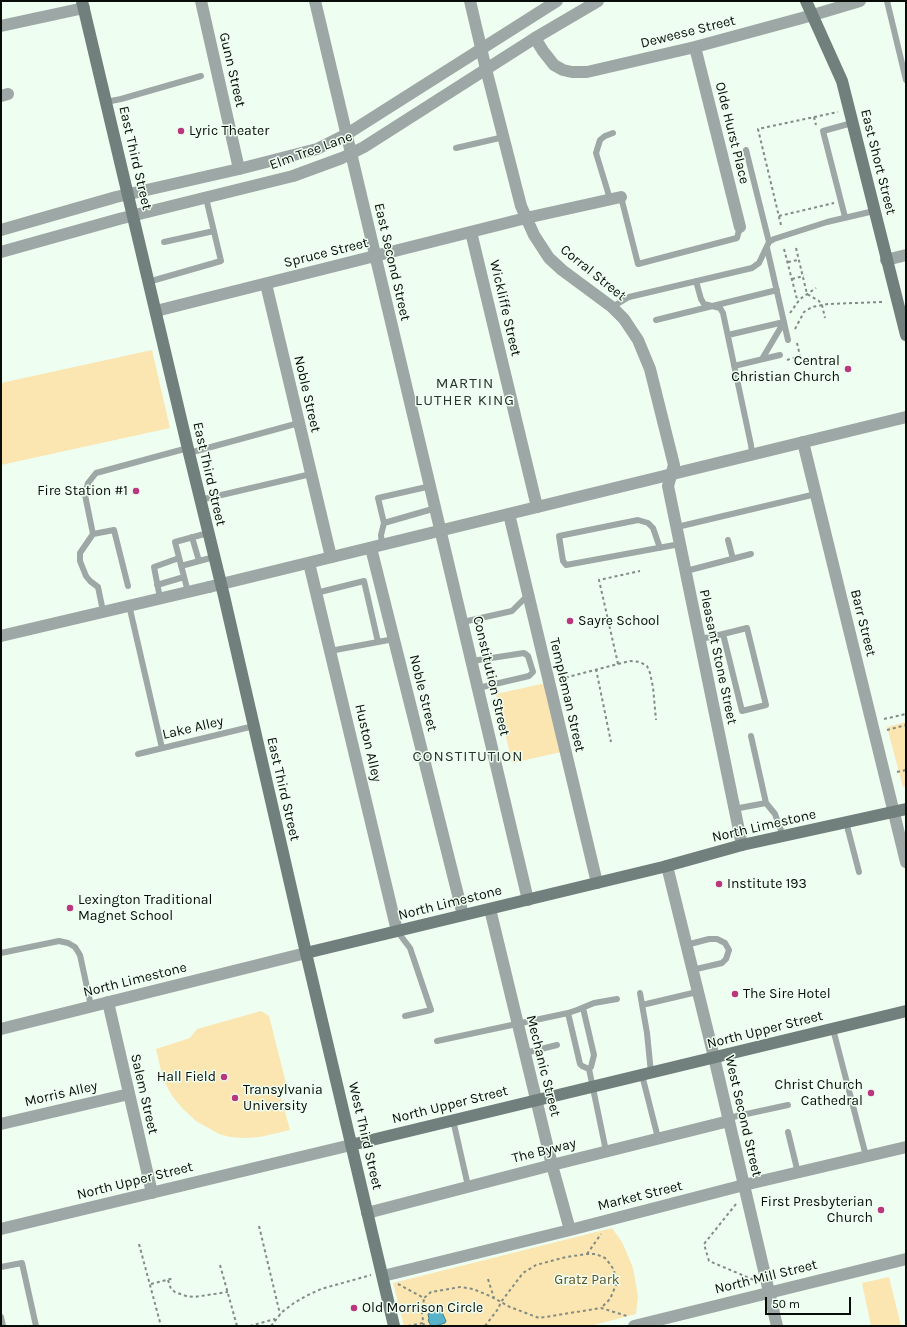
<!DOCTYPE html>
<style>
body{margin:0}
#map{position:relative;width:907px;height:1327px;overflow:hidden;background:#eefef1;font-family:Karla,sans-serif}
canvas{display:block}
.frame{position:absolute;inset:0;border:2px solid #080d09;pointer-events:none}
.scale{position:absolute;left:765px;top:1297px;width:86px;height:18px;box-sizing:border-box;border:2px solid #080d09;border-top:0;padding-left:5px;font-size:12px;line-height:14px;white-space:nowrap;color:#080d09;-webkit-text-stroke:3px #eefef1;paint-order:stroke}
</style>
<div id="map">
<canvas width="907" height="1327"></canvas>
<div class="frame"></div>
<div class="scale">50 m</div>
</div>
<script>
const c = document.querySelector('canvas').getContext('2d');
c.lineJoin = 'round';
function fill(path, color) {
  c.fillStyle = color;
  c.fill(path, 'evenodd');
}
function shape(rows) {
  const path = new Path2D();
  for (const r of rows) {
    path.moveTo(r[0], r[1]);
    for (let i = 2; i < r.length; i += 2) path.lineTo(r[i], r[i + 1]);
  }
  return path;
}
function trace(path, color, width, dash) {
  c.strokeStyle = color;
  c.lineWidth = width;
  c.lineCap = dash ? 'butt' : 'round';
  c.setLineDash(dash || []);
  c.stroke(path);
}
function write(font, color, halo, rows, align = 'center') {
  c.font = font + ' Karla,sans-serif';
  c.lineWidth = 3;
  c.setLineDash([]);
  c.textBaseline = 'middle';
  c.strokeStyle = halo;
  c.fillStyle = color;
  for (const [text, x, y, turn = 0] of rows) {
    c.save();
    c.translate(x, y);
    c.rotate((+turn || 0) * Math.PI / 180);
    c.textAlign = isNaN(turn) ? turn : align;
    if (halo) c.strokeText(text, 0, 0);
    c.fillText(text, 0, 0);
    c.restore();
  }
}
const green = shape([
 [152,350,170,428,1,465,1,383],
 [546,683,561,752,512,763,496,694],
 [906,722,906,787,903,787,887,727],
 [261,1011,269,1016,286,1083,280,1093,290,1130,260,1137,245,1138,230,1137,219,1134,196,1121,183,1109,173,1097,166,1085,161,1071,156,1049,190,1038,197,1029],
 [612,1228,622,1242,633,1268,638,1296,636,1314,590,1326,404,1326,393,1283],
 [889,1277,901,1326,871,1326,862,1283]
]);
const water = shape([
 [441,1310,446,1321,445,1323,435,1326,431,1326,428,1320,429,1319,428,1314,441,1310]
]);
const path = shape([
 [814,117,816,125],
 [779,216,834,203],
 [781,225,758,129,838,112],
 [796,248,807,294,819,301,822,305,825,318],
 [784,249,798,303],
 [788,262,798,260],
 [792,279,804,276],
 [790,313,800,299,816,288],
 [795,329,804,312,812,307,828,304,882,302],
 [787,360,800,356,797,343],
 [618,664,599,580,640,571],
 [596,669,611,742],
 [560,679,630,661,640,662,647,666,650,673,653,687,656,720],
 [884,719,906,714],
 [887,730,906,725],
 [897,772,906,770],
 [736,1204,704,1244,709,1261,754,1280],
 [259,1226,280,1314],
 [139,1244,161,1326],
 [587,1254,601,1234],
 [220,1265,237,1326],
 [488,1279,494,1298],
 [168,1280,171,1289,175,1292,186,1296,194,1297,228,1292],
 [151,1284,174,1278],
 [398,1284,424,1298,431,1292,437,1291,460,1287,473,1289,490,1296,510,1307,539,1318,601,1308,627,1316],
 [250,1326,275,1319],
 [271,1326,282,1312,294,1303,306,1296,321,1289,371,1275],
 [408,1326,423,1323],
 [424,1326,422,1314,424,1298],
 [485,1326,498,1309,501,1302,523,1273,536,1265,566,1257,587,1254,596,1254,605,1258,610,1264,614,1270,616,1285,610,1299,601,1308]
]);
const service = shape([
 [887,1,906,80],
 [106,102,121,99,201,76],
 [456,148,504,137],
 [746,150,769,242],
 [621,197,638,264,737,238,740,227],
 [610,199,596,153,600,140,605,136,613,133],
 [845,217,823,131,852,123],
 [164,242,214,231],
 [767,248,788,340],
 [696,281,701,299,704,304,720,308,723,313,751,445,752,454],
 [148,282,221,261,206,198],
 [612,307,629,297,752,268,759,263,769,242,774,239,827,222,874,211],
 [656,320,777,290],
 [728,335,784,322],
 [762,359,784,322],
 [734,366,780,355],
 [189,453,299,423],
 [431,486,378,498,384,523,436,508],
 [200,500,311,474],
 [677,527,816,494],
 [93,534,80,553,80,561,86,576,90,581,98,587,103,611],
 [192,537,199,561],
 [728,540,733,559],
 [382,545,381,535,384,523],
 [660,548,653,528,648,523,638,520,559,536,563,561,566,565,680,544],
 [181,566,214,557],
 [686,571,751,554],
 [157,585,184,577],
 [128,586,114,530,93,534,85,495,88,483,96,473,188,448],
 [188,592,175,542,208,533],
 [316,593,364,581,378,642],
 [160,598,154,567,179,558],
 [129,605,162,748],
 [463,622,512,611,528,595],
 [699,639,711,637,747,628,766,705,742,711,723,634],
 [330,651,394,639],
 [472,661,524,653,528,656,533,672,529,676,478,688],
 [751,736,766,803],
 [138,754,254,726],
 [734,809,766,803,775,814,783,836],
 [846,822,859,872],
 [397,931,410,948,431,1010,405,1016],
 [686,945,709,939,717,939,725,943,729,950,726,959,722,963,692,970],
 [1,953,59,941,68,943,75,947,80,955,91,1006],
 [640,993,647,1033,651,1073],
 [642,1005,697,992],
 [583,1008,594,1055,591,1067,589,1069],
 [568,1013,577,1010,594,1003,617,999],
 [833,1029,866,1156],
 [437,1041,568,1013,580,1064,582,1066,589,1069,606,1151],
 [525,1053,557,1045],
 [642,1075,658,1138],
 [728,1118,788,1105],
 [453,1120,468,1186],
 [788,1132,798,1173],
 [1,1267,22,1263,36,1326],
 [1,1317,3,1326]
]);
const minor = shape([
 [201,1,239,169],
 [315,1,528,900],
 [470,1,486,69,521,206,534,235,549,258,562,270,612,307,624,319,638,340,650,369,674,465,668,486,742,845],
 [1,26,84,8],
 [535,38,543,51,554,65,563,70,572,72,587,72,695,47,813,15,860,1],
 [695,47,740,227],
 [1,96,8,94],
 [471,232,537,507],
 [886,260,906,255],
 [266,284,331,557],
 [156,311,526,218,621,197],
 [803,442,906,862],
 [509,514,597,883],
 [371,548,463,915],
 [309,563,397,931],
 [1,636,209,587],
 [490,909,552,1165,570,1230],
 [108,1002,152,1193],
 [1,1124,129,1094],
 [367,1213,552,1165,729,1121],
 [383,1276,570,1230,744,1185,906,1147],
 [634,1326,906,1259]
]);
const tertiary = shape([
 [1,230,116,197,239,169,317,149,347,134,557,1],
 [1,252,119,219,293,176,342,158,364,147,535,38,598,1],
 [209,587,906,417],
 [667,866,714,1057,777,1326],
 [1,1029,306,953],
 [1,1229,351,1145]
]);
const secondary = shape([
 [82,1,189,453,224,596,306,953,394,1326],
 [806,1,842,81,906,335],
 [306,953,663,867,742,845,906,809],
 [351,1145,906,1011]
]);
const markers = [
 [181,131,4,"#ba377e"],
 [848,369,4,"#ba377e"],
 [136,491,4,"#ba377e"],
 [570,621,4,"#ba377e"],
 [719,884,4,"#ba377e"],
 [70,908,4,"#ba377e"],
 [735,994,4,"#ba377e"],
 [224,1077,4,"#ba377e"],
 [871,1093,4,"#ba377e"],
 [235,1098,4,"#ba377e"],
 [881,1210,4,"#ba377e"],
 [354,1308,4,"#ba377e"]
];
const streetNames = [
 ["Deweese Street",688,32,-14],
 ["Gunn Street",232,70,77],
 ["Olde Hurst Place",732,133,76],
 ["Elm Tree Lane",311,151,-20],
 ["East Third Street",135,158,77],
 ["East Short Street",878,162,76],
 ["Spruce Street",326,253,-14],
 ["East Second Street",392,262,77],
 ["Corral Street",593,273,39],
 ["Wickliffe Street",505,308,77],
 ["Noble Street",307,394,77],
 ["East Third Street",209,474,77],
 ["Barr Street",863,623,76],
 ["Pleasant Stone Street",718,657,78],
 ["Constitution Street",491,676,77],
 ["Noble Street",423,693,76],
 ["Templeman Street",567,695,77],
 ["Lake Alley",193,728,-13],
 ["Huston Alley",368,743,77],
 ["East Third Street",283,789,77],
 ["North Limestone",764,826,-13],
 ["North Limestone",450,903,-14],
 ["North Limestone",135,980,-14],
 ["North Upper Street",765,1030,-14],
 ["Mechanic Street",543,1066,76],
 ["Morris Alley",61,1094,-13],
 ["Salem Street",144,1094,77],
 ["North Upper Street",450,1105,-14],
 ["West Second Street",743,1116,77],
 ["West Third Street",365,1136,77],
 ["The Byway",544,1151,-14],
 ["North Upper Street",135,1181,-14],
 ["Market Street",640,1196,-14],
 ["North Mill Street",766,1277,-14]
];
const poiNames = [
 ["Lyric Theater",189,131],
 ["Central",840,361,"right"],
 ["Christian Church",840,377,"right"],
 ["Fire Station #1",128,491,"right"],
 ["Sayre School",578,621],
 ["Institute 193",727,884],
 ["Lexington Traditional",78,900],
 ["Magnet School",78,916],
 ["The Sire Hotel",743,994],
 ["Hall Field",216,1077,"right"],
 ["Christ Church",863,1085,"right"],
 ["Cathedral",863,1101,"right"],
 ["Transylvania",243,1090],
 ["University",243,1106],
 ["First Presbyterian",873,1202,"right"],
 ["Church",873,1218,"right"],
 ["Old Morrison Circle",362,1308]
];
const parkNames = [
 ["Gratz Park",587,1280]
];
const neighbourhoodNames = [
 ["MARTIN",465,384],
 ["LUTHER KING",465,401],
 ["CONSTITUTION",468,757]
];
fill(green, '#fbe5b1');
fill(water, '#58b2ca');
trace(water, '#408090', 1);
trace(path, '#818c83', 2, [3, 3]);
trace(service, '#9da7a5', 6);
trace(minor, '#9da7a5', 12);
trace(tertiary, '#9da7a5', 12);
trace(secondary, '#717f7d', 12);
for (const [x, y, r, color] of markers) {
  const dot = new Path2D();
  dot.arc(x, y, r, 0, 2 * Math.PI);
  c.fillStyle = color;
  c.fill(dot);
  trace(dot, '#eefef1', 1.5);
}
write('14px', '#080d09', '#eefef1', streetNames);
write('14px', '#080d09', '#eefef1', poiNames, 'left');
write('14px', '#64511e', '#eefef1', parkNames);
c.letterSpacing = '1px';
write('15px', '#27342a', '#eefef1', neighbourhoodNames);
c.letterSpacing = '0px';
</script>
